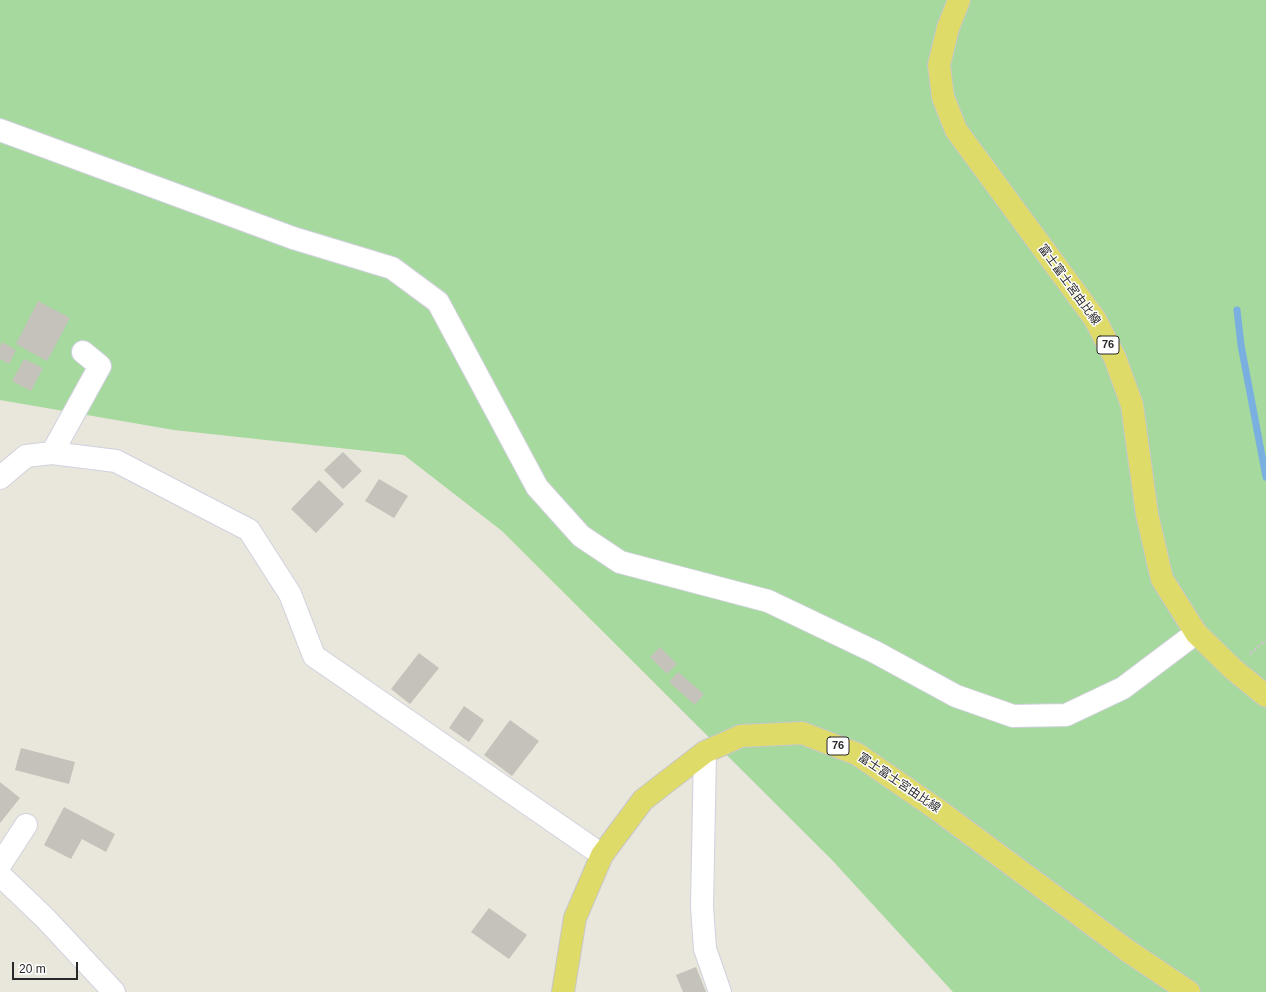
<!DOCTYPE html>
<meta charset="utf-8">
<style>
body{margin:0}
#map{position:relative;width:1266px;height:992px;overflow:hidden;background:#e9e6db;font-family:Arial,sans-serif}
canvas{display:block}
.scale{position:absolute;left:12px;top:962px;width:66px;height:18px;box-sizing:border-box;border:2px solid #282828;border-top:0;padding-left:5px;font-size:12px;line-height:14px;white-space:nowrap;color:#282828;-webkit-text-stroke:3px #fff;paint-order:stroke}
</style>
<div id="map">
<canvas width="1266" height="992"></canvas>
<div class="scale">20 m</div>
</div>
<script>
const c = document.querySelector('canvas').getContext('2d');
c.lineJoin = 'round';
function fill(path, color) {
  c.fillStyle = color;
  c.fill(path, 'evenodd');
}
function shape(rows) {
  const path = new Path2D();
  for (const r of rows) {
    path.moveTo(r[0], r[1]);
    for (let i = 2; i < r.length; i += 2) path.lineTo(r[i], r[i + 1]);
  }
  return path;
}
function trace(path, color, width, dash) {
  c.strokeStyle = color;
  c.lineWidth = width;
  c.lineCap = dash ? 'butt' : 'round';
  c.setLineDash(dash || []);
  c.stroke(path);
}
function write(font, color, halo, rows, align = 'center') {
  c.font = font + ' Arial,"Noto Sans JP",sans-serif';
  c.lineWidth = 3;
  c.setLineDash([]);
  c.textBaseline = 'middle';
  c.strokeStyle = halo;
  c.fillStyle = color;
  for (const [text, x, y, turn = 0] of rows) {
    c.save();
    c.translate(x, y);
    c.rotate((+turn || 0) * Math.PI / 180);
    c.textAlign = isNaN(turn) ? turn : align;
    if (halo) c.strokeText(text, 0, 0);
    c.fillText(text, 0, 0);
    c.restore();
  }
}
const green = shape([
 [0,0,1266,0,1266,992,953,992,832,860,502,531,404,455,174,430,0,400]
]);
const stream = shape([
 [1237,310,1241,345,1266,477]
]);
const building = shape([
 [38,301,70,318,47,361,16,344],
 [2,342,16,350,9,364,0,359,0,346],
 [24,359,43,368,31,391,12,381],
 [343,452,362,471,343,489,324,470],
 [379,479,408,496,394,518,365,501],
 [319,480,344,504,316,533,291,509],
 [660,647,677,664,667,674,650,657],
 [419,653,439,668,410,704,391,689],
 [678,672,704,694,695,705,669,682],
 [464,706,484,720,469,742,449,728],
 [510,720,539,741,512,776,484,755],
 [21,748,75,762,69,784,15,770],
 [0,782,20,798,0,823],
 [64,807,115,834,106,852,82,839,71,859,44,845],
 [489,908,527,935,509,959,471,932],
 [696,967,706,992,683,992,676,975]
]);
const path = shape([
 [1250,654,1266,640]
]);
const minor = shape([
 [52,453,100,366,83,352],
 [0,478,26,456,52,453,116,461,249,530,290,594,314,656,602,855],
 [705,752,702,907,705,949,720,992],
 [0,865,26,825],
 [0,875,45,918,114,992]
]);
const tertiary = shape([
 [0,130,293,238,392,268,438,302,537,487,581,536,620,562,768,601,875,652,956,696,1013,716,1066,715,1123,688,1196,633]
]);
const primary = shape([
 [959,0,948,28,939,65,943,97,956,130,1095,319,1115,358,1132,405,1147,514,1162,579,1196,633,1233,669,1266,696],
 [563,992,575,918,602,855,643,800,705,752,741,736,802,733,857,754,938,810,1128,951,1189,992]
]);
const shields = [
 [1108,345,22],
 [838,746,22]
];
const shieldNames = [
 ["76",1108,345],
 ["76",838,746]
];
const streetNames = [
 ["富士富士宮由比線",1069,285,54],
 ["富士富士宮由比線",899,783,34]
];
fill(green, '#a6d99d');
trace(stream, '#79b0e0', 7);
fill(building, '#c4c2bb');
trace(minor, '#d1d1df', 24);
trace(tertiary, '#d1d1df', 24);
trace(primary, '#c7c7c7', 24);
trace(path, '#c7c7c7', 2.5, [3, 2]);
trace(minor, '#fff', 22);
trace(tertiary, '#fff', 22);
trace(primary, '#dfdb69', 22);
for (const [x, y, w] of shields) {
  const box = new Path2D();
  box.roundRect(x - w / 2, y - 9, w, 18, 3);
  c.fillStyle = '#fff';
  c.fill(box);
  trace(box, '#282828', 1);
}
write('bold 11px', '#282828', null, shieldNames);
write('12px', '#282828', '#fff', streetNames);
</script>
